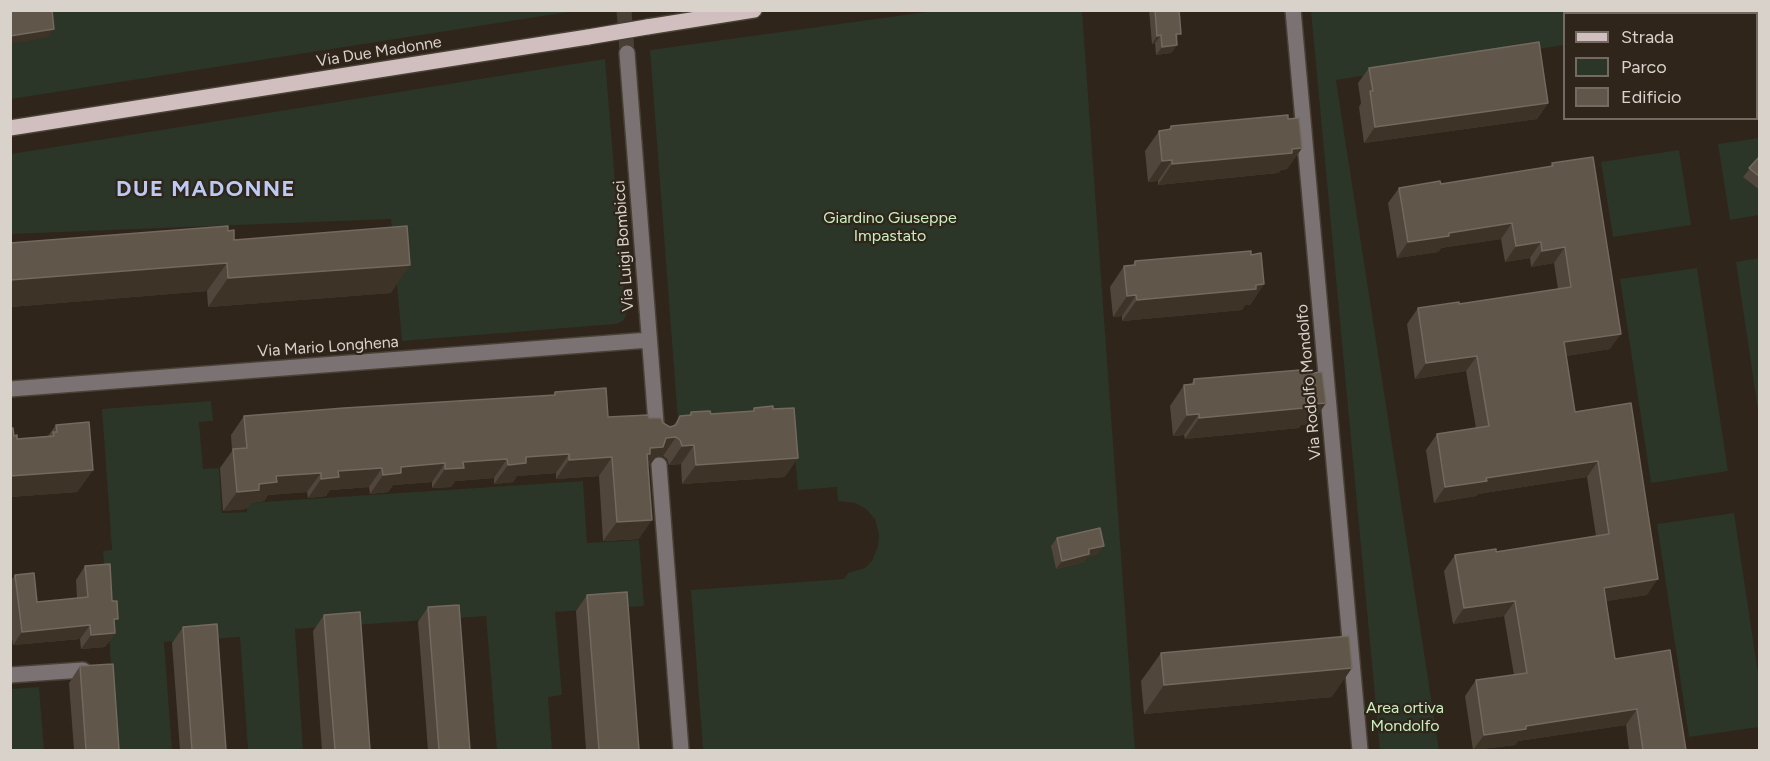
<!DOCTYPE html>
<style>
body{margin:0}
#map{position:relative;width:1770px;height:761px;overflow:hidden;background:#2f251a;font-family:Figtree,sans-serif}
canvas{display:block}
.frame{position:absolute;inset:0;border:12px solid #d9d2cb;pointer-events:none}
.legend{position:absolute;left:1563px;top:12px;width:195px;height:108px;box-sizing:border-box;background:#2f251a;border:2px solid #736a61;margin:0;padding:8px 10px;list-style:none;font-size:18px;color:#d9d2cb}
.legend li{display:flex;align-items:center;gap:12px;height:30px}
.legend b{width:30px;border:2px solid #736a61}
</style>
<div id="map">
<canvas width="1770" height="761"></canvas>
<div class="frame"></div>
<ul class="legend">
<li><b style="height:8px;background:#d1bfc0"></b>Strada</li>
<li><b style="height:16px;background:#2b3528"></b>Parco</li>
<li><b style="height:16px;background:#60564a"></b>Edificio</li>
</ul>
</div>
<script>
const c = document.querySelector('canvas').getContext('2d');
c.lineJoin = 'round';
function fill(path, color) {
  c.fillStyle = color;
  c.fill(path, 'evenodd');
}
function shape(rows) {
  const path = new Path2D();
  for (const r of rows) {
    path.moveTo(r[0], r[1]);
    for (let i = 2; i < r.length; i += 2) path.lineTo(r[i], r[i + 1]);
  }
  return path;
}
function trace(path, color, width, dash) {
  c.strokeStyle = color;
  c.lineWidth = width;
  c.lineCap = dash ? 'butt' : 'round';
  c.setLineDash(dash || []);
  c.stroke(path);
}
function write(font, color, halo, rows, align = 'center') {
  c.font = font + ' Figtree,sans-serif';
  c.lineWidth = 4.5;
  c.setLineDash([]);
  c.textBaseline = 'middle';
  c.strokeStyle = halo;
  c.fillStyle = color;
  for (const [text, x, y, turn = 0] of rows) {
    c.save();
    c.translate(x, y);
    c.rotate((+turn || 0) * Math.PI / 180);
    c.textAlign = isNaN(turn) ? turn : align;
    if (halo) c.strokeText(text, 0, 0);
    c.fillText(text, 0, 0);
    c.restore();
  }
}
const green = shape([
 [11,11,575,11,11,99],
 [934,11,1082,11,1135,750,703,750,691,590,844,579,848,573,865,568,872,561,878,546,879,535,875,519,866,509,855,503,838,501,837,487,798,490,791,412,678,421,650,50],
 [1311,11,1650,11,1650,13,1564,14,1564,45,1336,80,1439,750,1380,750],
 [605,59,626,316,623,321,616,324,402,341,391,219,11,234,11,154],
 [1759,138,1759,215,1730,220,1718,144],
 [1679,150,1691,225,1613,237,1601,162],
 [1759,258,1760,258,1759,417,1736,262],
 [1697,268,1728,471,1651,483,1620,279],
 [211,401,213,421,199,422,203,469,219,468,222,513,247,512,247,503,583,481,587,543,639,540,644,606,555,612,562,695,548,697,552,750,497,750,486,616,295,629,303,750,248,750,240,637,164,642,172,750,117,750,103,551,112,550,102,409],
 [1734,513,1759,680,1759,727,1689,737,1657,524],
 [39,687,44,750,11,750,11,689]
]);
const minorTunnel = shape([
 [624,10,627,53]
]);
const minor = shape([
 [1293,10,1360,750],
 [627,53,657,436],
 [10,389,649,340],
 [659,465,681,750],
 [10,675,83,670]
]);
const major = shape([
 [647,27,754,10],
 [10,128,588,37]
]);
const majorBridge = shape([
 [588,37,647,27]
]);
const wall = shape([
 [1149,10,1179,10,1177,45,1171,53,1156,55,1155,43,1152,44],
 [1369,68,1548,103,1537,119,1364,143,1359,107,1361,103,1358,83],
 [1288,119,1302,148,1287,169,1281,170,1278,173,1158,185,1158,181,1148,182,1145,151,1159,131,1168,130,1171,126],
 [1760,156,1760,190,1743,177],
 [1552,163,1610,349,1566,356,1575,412,1631,403,1647,595,1606,601,1615,659,1686,750,1629,750,1626,725,1518,741,1515,745,1473,750,1465,696,1476,680,1514,675,1504,616,1453,624,1444,571,1455,555,1496,552,1596,536,1587,477,1478,494,1476,496,1434,503,1426,450,1437,434,1476,428,1466,371,1415,379,1407,324,1418,308,1459,304,1558,289,1554,263,1531,267,1530,258,1505,262,1501,239,1441,248,1438,252,1397,258,1388,203,1399,188,1441,184,1550,167],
 [234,240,391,293,208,307,207,291,10,307,10,243],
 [1251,255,1264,284,1250,305,1245,305,1242,310,1122,321,1122,316,1113,317,1110,287,1124,266,1132,266,1135,261],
 [1313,373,1326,403,1311,424,1301,425,1299,428,1185,439,1184,435,1173,436,1170,406,1184,385,1191,384,1194,379],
 [555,392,608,417,649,418,670,427,673,426,680,416,688,416,691,412,711,414,752,411,754,408,785,477,682,484,681,464,669,465,667,459,663,456,656,457,649,466,648,466,639,539,603,541,599,476,556,479,556,473,517,476,513,482,494,484,494,478,455,481,451,487,432,488,432,482,393,485,388,492,370,494,369,487,330,490,326,496,308,498,307,492,268,495,264,501,250,503,246,509,223,511,220,468,232,451,231,435,244,416,553,395],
 [56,425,93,470,77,492,10,497,10,428,14,436,17,439,48,436],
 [1057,538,1098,554,1087,557,1084,562,1056,569,1051,546],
 [85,566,114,624,115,633,105,647,81,649,80,639,13,645,10,627,10,582,15,575,37,602,77,598,76,580],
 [587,595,639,750,586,750,576,611],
 [428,607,470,750,428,750,418,622],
 [324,615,370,750,322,750,313,631],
 [183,627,226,750,180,750,172,643],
 [1161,653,1332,697,1144,714,1141,681],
 [80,666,119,750,74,750,69,683]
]);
const shadedWall = shape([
 [54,29,48,37,10,44,10,36],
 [1161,35,1155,43,1152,44,1157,36],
 [1756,41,1760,41,1760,55,1756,56],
 [1177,45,1171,53,1156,55,1162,47],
 [1548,103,1537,119,1364,143,1375,127],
 [1302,148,1287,169,1281,170,1278,173,1158,185,1172,164],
 [1172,160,1158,181,1148,182,1162,161],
 [1512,223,1501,239,1441,248,1438,252,1397,258,1408,242,1449,233],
 [1541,242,1530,258,1505,262,1516,246],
 [1565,247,1554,263,1531,267,1542,251],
 [227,263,207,291,10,307,10,280],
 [410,265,391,293,208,307,228,278],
 [1264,284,1250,305,1245,305,1242,310,1122,321,1137,300],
 [1136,295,1122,316,1113,317,1127,296],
 [1621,334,1610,349,1553,358,1564,342],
 [1477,356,1466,371,1415,379,1426,363],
 [1326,403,1311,424,1301,425,1299,428,1185,439,1199,418],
 [1199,414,1184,435,1173,436,1187,415],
 [676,437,663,456,656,457,649,466,642,467,650,448,666,438],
 [694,445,681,464,669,465,682,446],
 [569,454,556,473,517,476,513,482,494,484,508,465,526,457],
 [612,457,599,476,556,479,569,460],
 [798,458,785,477,682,484,696,465],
 [507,459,494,478,455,481,451,487,432,488,445,469,463,462],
 [1598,461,1587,477,1478,494,1476,496,1434,503,1445,487,1486,478],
 [445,463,432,482,393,485,388,492,370,494,383,475,401,467],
 [382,468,369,487,330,490,326,496,308,498,321,479,338,471],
 [93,470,77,492,10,497,10,476],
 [321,473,307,492,268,495,264,501,250,503,246,509,223,511,237,492,259,484,276,476],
 [652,520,639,539,603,541,617,522],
 [1104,546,1098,554,1087,557,1084,562,1056,569,1062,561,1089,549],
 [1658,579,1647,595,1593,603,1604,588],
 [1515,601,1504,616,1453,624,1464,608],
 [90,625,80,639,13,645,22,632],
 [115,633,105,647,81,649,91,635],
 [1352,668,1332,697,1144,714,1164,685],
 [1637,709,1626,725,1518,741,1515,745,1473,750,1484,735,1526,726]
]);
const building = shape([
 [10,10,52,10,54,29,10,36,10,10],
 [1155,10,1179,10,1181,34,1176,34,1177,45,1162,47,1161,35,1157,36,1155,10],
 [1696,10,1760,10,1760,41,1756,41,1756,14,1676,14,1696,10],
 [1539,42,1548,103,1375,127,1370,91,1373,91,1369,68,1539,42],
 [1288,115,1288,119,1299,118,1302,148,1292,149,1292,153,1172,164,1172,160,1162,161,1159,131,1171,129,1171,126,1288,115],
 [1760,156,1760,177,1749,168,1760,156],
 [1593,157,1621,334,1564,342,1575,412,1631,403,1658,579,1604,588,1615,659,1670,650,1686,750,1643,750,1637,709,1526,726,1526,729,1484,735,1476,680,1527,673,1515,601,1464,608,1455,555,1496,549,1496,552,1609,534,1598,461,1486,478,1487,481,1445,487,1437,434,1489,426,1477,356,1426,363,1418,308,1459,302,1459,304,1571,287,1565,247,1542,251,1541,242,1516,246,1512,223,1449,233,1449,236,1408,242,1399,188,1440,181,1441,184,1553,166,1552,163,1593,157],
 [228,226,228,231,234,230,234,240,407,226,410,265,228,278,227,263,10,280,10,243,228,226],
 [1251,251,1251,255,1261,253,1264,284,1256,285,1256,289,1137,300,1136,295,1127,296,1124,266,1135,265,1135,261,1251,251],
 [1312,369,1313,373,1322,372,1326,403,1313,404,1314,407,1199,418,1199,414,1187,415,1184,385,1194,384,1194,379,1312,369],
 [606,388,608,417,648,415,649,418,661,418,663,423,670,427,676,425,680,416,691,415,691,412,710,411,711,414,754,411,754,408,773,406,773,409,794,408,798,458,696,465,694,445,682,446,680,440,676,437,666,438,663,447,650,448,650,454,647,454,652,520,617,522,612,457,569,460,569,454,526,457,526,463,508,465,507,459,463,462,464,468,445,469,445,463,401,467,401,473,383,475,382,468,338,471,339,477,321,479,321,473,276,476,277,482,259,484,259,490,237,492,233,449,247,448,244,416,344,408,555,395,555,392,606,388],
 [89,422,93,470,10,476,10,428,13,428,14,436,17,435,17,439,54,436,53,432,57,432,56,425,89,422],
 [1100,528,1104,546,1089,549,1089,554,1062,561,1057,538,1100,528],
 [110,564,112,601,117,601,118,619,114,619,115,633,91,635,90,625,22,632,15,575,34,573,37,602,88,597,85,566,110,564],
 [627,592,639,750,599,750,587,595,627,592],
 [459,605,470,750,439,750,428,607,459,605],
 [360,612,370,750,335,750,324,615,360,612],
 [217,624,226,750,192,750,183,627,217,624],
 [1349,636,1352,668,1164,685,1161,653,1349,636],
 [113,664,119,750,86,750,80,666,113,664]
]);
const streetNames = [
 ["Via Due Madonne",379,52,-9],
 ["Via Luigi Bombicci",624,246,-94],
 ["Via Mario Longhena",328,347,-4],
 ["Via Rodolfo Mondolfo",1309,382,-95]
];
const parkNames = [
 ["Giardino Giuseppe",890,218],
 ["Impastato",890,236],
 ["Area ortiva",1405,708],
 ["Mondolfo",1405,726]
];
const districtNames = [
 ["DUE MADONNE",206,190]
];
fill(green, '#2b3528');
trace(minorTunnel, '#483f35', 15, [15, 8]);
trace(minor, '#4a4136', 18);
trace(major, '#4a4136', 18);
trace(minor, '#7b7373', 15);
trace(major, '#d1bfc0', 15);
trace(majorBridge, '#4a4136', 18, []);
trace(majorBridge, '#d1bfc0', 15);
fill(wall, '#51463b');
fill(shadedWall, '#3d3327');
fill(building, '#60564a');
trace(building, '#73695e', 1.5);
write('16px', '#d9d2cb', '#2f251a', streetNames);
write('16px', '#c9f0c0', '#2f251a', parkNames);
c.letterSpacing = '1.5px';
write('bold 22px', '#bbcaf3', '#2f251a', districtNames);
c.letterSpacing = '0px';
</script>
